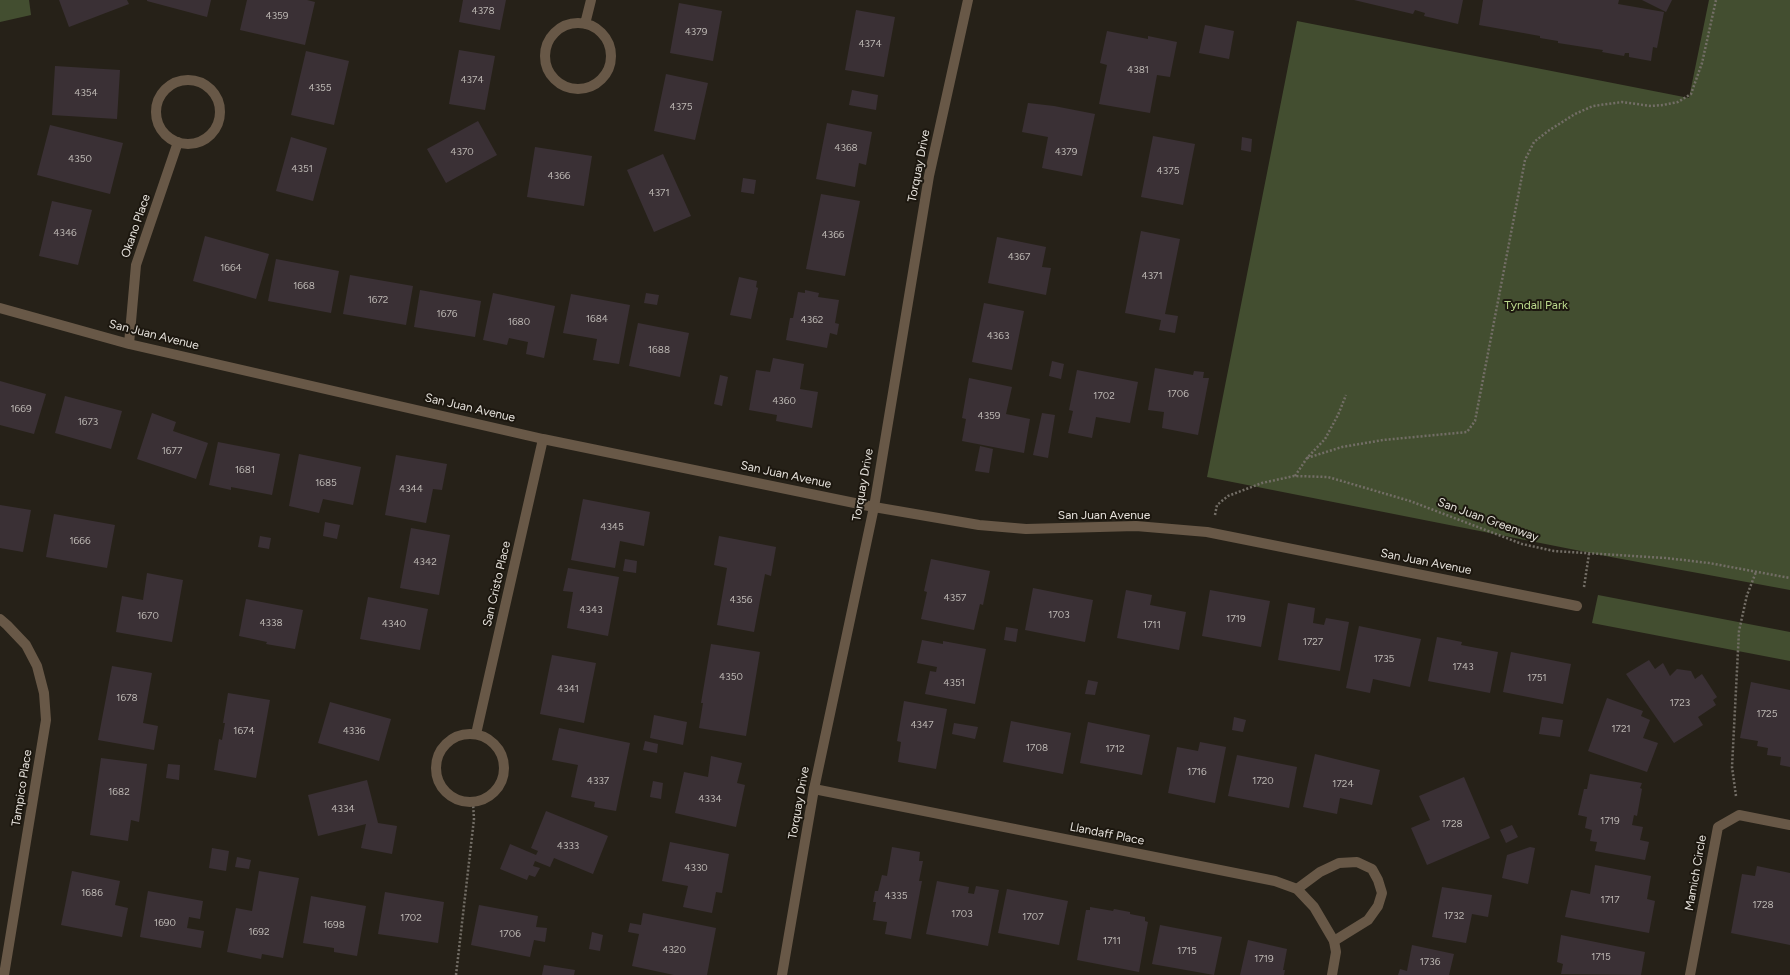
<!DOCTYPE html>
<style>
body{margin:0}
canvas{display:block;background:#262118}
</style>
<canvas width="1790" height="975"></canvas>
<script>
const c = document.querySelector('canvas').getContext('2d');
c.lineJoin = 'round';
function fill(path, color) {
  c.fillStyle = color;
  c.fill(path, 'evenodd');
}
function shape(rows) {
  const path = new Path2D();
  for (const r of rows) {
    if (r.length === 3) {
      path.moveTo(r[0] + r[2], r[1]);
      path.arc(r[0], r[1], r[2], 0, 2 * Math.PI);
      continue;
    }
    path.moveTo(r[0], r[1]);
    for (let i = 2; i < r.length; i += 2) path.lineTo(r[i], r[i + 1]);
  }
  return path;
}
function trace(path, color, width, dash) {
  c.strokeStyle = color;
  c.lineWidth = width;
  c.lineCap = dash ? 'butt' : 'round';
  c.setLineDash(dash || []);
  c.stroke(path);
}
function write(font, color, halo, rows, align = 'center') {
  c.font = font + ' Figtree,sans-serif';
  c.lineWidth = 4;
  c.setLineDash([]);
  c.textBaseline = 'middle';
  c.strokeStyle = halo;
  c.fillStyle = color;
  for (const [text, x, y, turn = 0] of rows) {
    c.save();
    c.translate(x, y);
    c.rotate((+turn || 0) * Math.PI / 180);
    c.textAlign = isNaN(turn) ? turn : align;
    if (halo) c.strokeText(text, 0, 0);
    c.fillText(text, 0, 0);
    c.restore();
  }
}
const green = shape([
 [0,0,29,0,31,15,0,22],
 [1709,0,1790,0,1790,590,1611,557,1207,477,1297,21,1689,98],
 [1598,595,1790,632,1790,661,1592,623]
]);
const building = shape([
 [59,0,127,0,129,4,69,27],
 [147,0,211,0,207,17,147,1],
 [247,0,307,0,315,2,305,45,240,30],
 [463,0,506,0,500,30,459,22],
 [1354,0,1463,0,1458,24,1424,16,1425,13,1415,10,1413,14],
 [1483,0,1619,0,1618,4,1664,12,1657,48,1653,47,1651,61,1629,57,1629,53,1625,53,1624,56,1602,52,1603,50,1558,43,1558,41,1540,38,1540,36,1479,25],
 [1642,0,1672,0,1666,12],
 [679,3,722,11,713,61,670,53],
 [856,10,895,17,884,77,845,70],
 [1205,25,1234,31,1229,59,1199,53],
 [1107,31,1148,39,1148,36,1177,42,1170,77,1157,75,1150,113,1099,104,1107,65,1100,63],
 [459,50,495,56,485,110,449,104],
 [306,51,349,61,334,125,291,115],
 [55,66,120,70,117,119,52,115],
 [666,74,708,83,695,140,654,131],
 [852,90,878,95,876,110,849,105],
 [1028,103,1054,106,1095,114,1082,176,1042,168,1048,137,1022,132],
 [478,121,497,155,446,183,427,149],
 [827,123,872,132,866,165,859,163,855,187,816,179],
 [50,125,123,143,110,194,37,175],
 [1153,136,1195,144,1183,205,1141,197],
 [291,137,327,148,313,201,276,191],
 [1242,137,1252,139,1251,152,1241,150],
 [535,147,592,156,584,206,527,197],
 [663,154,691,216,654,232,627,170],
 [743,178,756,180,754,194,741,192],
 [821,194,860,201,845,276,806,269],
 [52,201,92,210,78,265,39,256],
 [1141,231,1180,239,1165,314,1178,316,1175,333,1159,330,1161,320,1125,313],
 [205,236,269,254,256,299,193,281],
 [997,237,1046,247,1042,267,1051,268,1046,295,988,283],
 [276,259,339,271,331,313,268,301],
 [350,275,413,286,406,325,343,314],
 [739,277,757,281,756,287,758,288,751,319,730,315],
 [420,290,481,301,475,337,414,327],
 [805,290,819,293,818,297,839,300,835,323,839,324,837,335,830,333,827,348,786,340,790,318,793,318,798,292,805,293],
 [493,293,555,306,544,358,526,354,528,342,509,338,507,345,483,340],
 [646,293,659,295,657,305,644,303],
 [571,294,630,305,619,364,593,360,597,339,563,333],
 [984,303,1024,311,1012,370,972,362],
 [638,323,689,333,680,377,629,366],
 [773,358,804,364,800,389,818,392,812,428,776,421,777,415,749,410,756,370,770,372],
 [1052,361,1064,364,1061,379,1049,376],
 [1155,368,1193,375,1194,371,1204,372,1203,378,1209,378,1198,435,1162,428,1164,412,1148,410],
 [1077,370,1138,382,1130,423,1096,417,1092,438,1068,433,1073,411,1069,410],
 [720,375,728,377,722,406,714,404],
 [969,378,1012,387,1006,414,1030,419,1024,453,962,441,966,419,962,418],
 [0,381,46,394,34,434,0,425],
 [65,396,122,411,111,449,55,433],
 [152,413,176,422,173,431,208,443,196,479,137,459],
 [1042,413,1055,415,1048,458,1033,455],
 [218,442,280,454,272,495,231,487,231,490,209,485],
 [980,446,993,449,989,473,975,471],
 [299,454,361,467,353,505,323,499,319,513,289,506],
 [396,455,447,464,442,490,433,489,426,523,385,515],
 [583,499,650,512,644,546,620,541,615,568,571,560],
 [0,505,31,510,23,552,0,548],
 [54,514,115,525,107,568,46,557],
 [325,522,340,525,337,539,323,536],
 [411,528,450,535,439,595,400,588],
 [260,536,271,538,269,549,258,547],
 [719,536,776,547,771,576,765,574,754,632,717,625,727,568,714,565],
 [625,559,637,561,636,573,623,571],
 [931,559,990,571,983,605,980,604,974,630,921,619,927,592,924,591],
 [568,568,619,577,608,636,567,628,573,592,563,591],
 [147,573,183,580,172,642,116,632,122,596,143,600],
 [1033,588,1093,600,1085,642,1025,630],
 [1126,590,1152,595,1150,605,1186,612,1179,650,1117,638],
 [1210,590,1270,601,1261,647,1202,636],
 [368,597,428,609,420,650,360,639],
 [246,599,303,610,295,649,266,644,267,642,239,636],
 [1288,603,1315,608,1313,623,1324,625,1326,618,1349,622,1340,671,1278,660],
 [1359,626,1421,639,1410,687,1373,679,1370,693,1346,688],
 [1006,627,1018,629,1016,642,1004,640],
 [1437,637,1462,642,1461,645,1498,652,1490,693,1428,681],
 [922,640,943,644,943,641,986,649,975,704,925,694,930,671,936,672,937,667,917,663],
 [711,644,760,652,746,736,699,728,703,703,701,703],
 [1511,652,1571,664,1563,704,1503,692],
 [552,655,596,663,584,723,540,714],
 [1649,660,1655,669,1663,663,1670,676,1677,669,1691,671,1695,679,1702,674,1717,697,1713,700,1716,705,1698,717,1703,725,1674,743,1626,674],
 [112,666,152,673,143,723,158,726,154,750,98,740],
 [1088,680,1098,682,1095,695,1085,694],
 [1751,682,1790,690,1790,767,1780,765,1781,757,1767,755,1768,748,1757,746,1758,741,1740,738],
 [228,693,270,700,256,778,214,770,219,739,222,740,225,723,223,723],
 [1607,698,1643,711,1641,716,1650,720,1643,738,1658,743,1647,772,1588,751],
 [904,701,947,709,936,769,898,762,901,742,897,741],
 [330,702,391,719,379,761,318,743],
 [654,715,687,722,683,745,650,738],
 [1234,717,1246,720,1243,732,1232,730],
 [1542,717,1563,720,1560,737,1539,734],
 [1011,721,1071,733,1063,774,1003,762],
 [1088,722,1150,735,1142,775,1080,763],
 [954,723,978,727,975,739,952,734],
 [559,728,630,743,616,811,594,807,595,802,571,797,578,765,552,760],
 [645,741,658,744,657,753,643,750],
 [1200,742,1226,747,1215,803,1168,793,1177,747,1198,751],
 [1315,754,1380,770,1372,805,1340,798,1337,814,1303,807],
 [1237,755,1297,767,1289,808,1228,796],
 [711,756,742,763,737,783,745,785,736,827,675,813,684,772,708,777],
 [101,758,147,764,139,822,131,820,128,841,90,835],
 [168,764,180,765,179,780,166,778],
 [1590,774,1642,783,1640,788,1642,789,1637,816,1634,815,1632,825,1643,827,1640,840,1649,842,1645,860,1595,851,1597,842,1590,841,1592,830,1585,828,1587,817,1578,815,1584,789,1587,789],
 [1464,777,1490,838,1427,865,1411,828,1430,820,1419,796],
 [367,780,378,823,397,826,392,854,361,848,366,824,318,836,308,795],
 [653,781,663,783,661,799,650,797],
 [546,811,608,836,593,874,554,858,550,867,535,861,533,866,540,868,535,877,529,875,527,880,500,869,510,844,536,855,538,851,531,848],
 [1512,825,1518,837,1506,843,1500,830],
 [670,842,729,854,722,893,716,892,712,913,683,907,688,886,662,881],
 [892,847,920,852,919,861,923,861,919,881,922,881,911,939,885,934,887,922,873,920,876,902,873,902,875,891,878,891,882,875,887,876],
 [1530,847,1535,848,1528,884,1502,878,1507,855],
 [212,848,229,851,226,871,209,868],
 [237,857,251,860,249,869,235,867],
 [1595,865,1651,876,1647,899,1655,901,1649,933,1565,917,1571,890,1590,894],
 [1757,866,1790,873,1790,945,1731,933,1742,874,1755,876],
 [72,871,120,881,115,905,128,908,122,937,61,925],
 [259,871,299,878,283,958,262,954,261,959,227,952,236,908,252,911],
 [937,881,969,887,968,893,974,894,976,886,999,890,988,946,926,934],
 [1442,887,1492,895,1488,917,1472,914,1466,943,1432,937],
 [1007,889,1068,901,1059,945,998,933],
 [148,891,203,901,200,919,189,917,187,928,204,931,201,948,140,937],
 [385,892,444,902,438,943,378,934],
 [311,896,366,906,357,956,334,952,334,948,303,943],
 [479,905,538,916,536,927,547,928,545,942,534,940,530,957,471,945],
 [1090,907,1113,911,1114,909,1130,912,1130,914,1145,917,1145,921,1148,922,1139,972,1077,960,1086,910,1090,910],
 [643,913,716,928,707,975,674,975,632,966,639,934,628,932,630,923,641,925],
 [1160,925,1222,937,1214,975,1152,964],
 [592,932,603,935,600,951,589,949],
 [1561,935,1645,952,1641,975,1561,974,1563,964,1557,962],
 [1248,940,1287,949,1283,970,1285,970,1284,975,1240,975],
 [1412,945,1454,954,1449,975,1398,975,1400,969,1407,971],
 [544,965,575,970,574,975,542,975]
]);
const path = shape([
 [1307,458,1342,447,1383,440,1467,432,1475,421,1525,160,1534,142,1548,131,1575,114,1593,106,1622,102,1651,106,1663,105,1678,102,1691,94,1702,63,1716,0],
 [1295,476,1307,458,1325,439,1338,415,1346,395],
 [1215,515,1217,505,1228,496,1262,483,1294,476,1328,477,1410,501,1522,544,1554,551,1666,558,1709,563,1790,578],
 [1584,587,1589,554],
 [1736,796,1732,767,1739,631,1747,595,1756,572],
 [456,975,474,819,473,803]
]);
const service = shape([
 [1297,889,1320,872,1339,863,1357,862,1372,869,1378,880,1382,893,1378,906,1368,920,1334,941]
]);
const minor = shape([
 [578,56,33],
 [585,24,591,0],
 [188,112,32],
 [0,308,129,344,543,439,874,507,979,525,1026,529,1136,526,1207,532,1577,606],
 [129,344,136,265,178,142],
 [0,619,7,625,26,645,37,666,44,693,46,720,4,975],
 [470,768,34],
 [476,734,543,439],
 [814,789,1275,881,1297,889,1314,907,1334,941,1336,952,1332,975],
 [1690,975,1718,827,1739,815,1790,825]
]);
const tertiary = shape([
 [782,975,814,789,874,507,929,176,968,0]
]);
const numberNames = [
 ["4378",483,11],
 ["4359",277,16],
 ["4379",696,32],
 ["4374",870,44],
 ["4381",1138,70],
 ["4374",472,80],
 ["4355",320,88],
 ["4354",86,93],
 ["4375",681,107],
 ["4368",846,148],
 ["4370",462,152],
 ["4379",1066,152],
 ["4350",80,159],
 ["4351",302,169],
 ["4375",1168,171],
 ["4366",559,176],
 ["4371",659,193],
 ["4346",65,233],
 ["4366",833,235],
 ["4367",1019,257],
 ["1664",231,268],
 ["4371",1152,276],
 ["1668",304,286],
 ["1672",378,300],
 ["1676",447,314],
 ["1684",597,319],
 ["4362",812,320],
 ["1680",519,322],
 ["4363",998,336],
 ["1688",659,350],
 ["1706",1178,394],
 ["1702",1104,396],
 ["4360",784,401],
 ["1669",21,409],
 ["4359",989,416],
 ["1673",88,422],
 ["1677",172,451],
 ["1681",245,470],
 ["1685",326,483],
 ["4344",411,489],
 ["4345",612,527],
 ["1666",80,541],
 ["4342",425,562],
 ["4357",955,598],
 ["4356",741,600],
 ["4343",591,610],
 ["1703",1059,615],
 ["1670",148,616],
 ["1719",1236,619],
 ["4338",271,623],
 ["4340",394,624],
 ["1711",1152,625],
 ["1727",1313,642],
 ["1735",1384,659],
 ["1743",1463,667],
 ["4350",731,677],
 ["1751",1537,678],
 ["4351",954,683],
 ["4341",568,689],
 ["1678",127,698],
 ["1723",1680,703],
 ["1725",1767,714],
 ["4347",922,725],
 ["1721",1621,729],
 ["1674",244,731],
 ["4336",354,731],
 ["1708",1037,748],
 ["1712",1115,749],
 ["1716",1197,772],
 ["4337",598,781],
 ["1720",1263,781],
 ["1724",1343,784],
 ["1682",119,792],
 ["4334",710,799],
 ["4334",343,809],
 ["1719",1610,821],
 ["1728",1452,824],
 ["4333",568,846],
 ["4330",696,868],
 ["1686",92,893],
 ["4335",896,896],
 ["1717",1610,900],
 ["1728",1763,905],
 ["1703",962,914],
 ["1732",1454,916],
 ["1707",1033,917],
 ["1702",411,918],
 ["1690",165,923],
 ["1698",334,925],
 ["1692",259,932],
 ["1706",510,934],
 ["1711",1112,941],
 ["4320",674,950],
 ["1715",1187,951],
 ["1715",1601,957],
 ["1719",1264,959],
 ["1736",1430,962]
];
const streetNames = [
 ["Torquay Drive",919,166,-79],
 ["Okano Place",136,226,-71],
 ["San Juan Avenue",154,335,14],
 ["San Juan Avenue",470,408,13],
 ["San Juan Avenue",786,475,12],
 ["Torquay Drive",863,485,-80],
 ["San Juan Avenue",1104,515],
 ["San Juan Greenway",1488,520,20],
 ["San Juan Avenue",1426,562,11],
 ["San Cristo Place",497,584,-77],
 ["Tampico Place",22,788,-81],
 ["Torquay Drive",799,803,-80],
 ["Llandaff Place",1107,834,11],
 ["Mamich Circle",1696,873,-80]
];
const parkNames = [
 ["Tyndall Park",1536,305]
];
fill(green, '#434e30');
fill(building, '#3a3035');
trace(path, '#736e66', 2.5, [2, 2]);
trace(service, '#685847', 10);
trace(minor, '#685847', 10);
trace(tertiary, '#685847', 10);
write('10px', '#bbb6b2', null, numberNames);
write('12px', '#e6e2dc', '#1c170f', streetNames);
write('12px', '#bcda8d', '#1c170f', parkNames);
</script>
